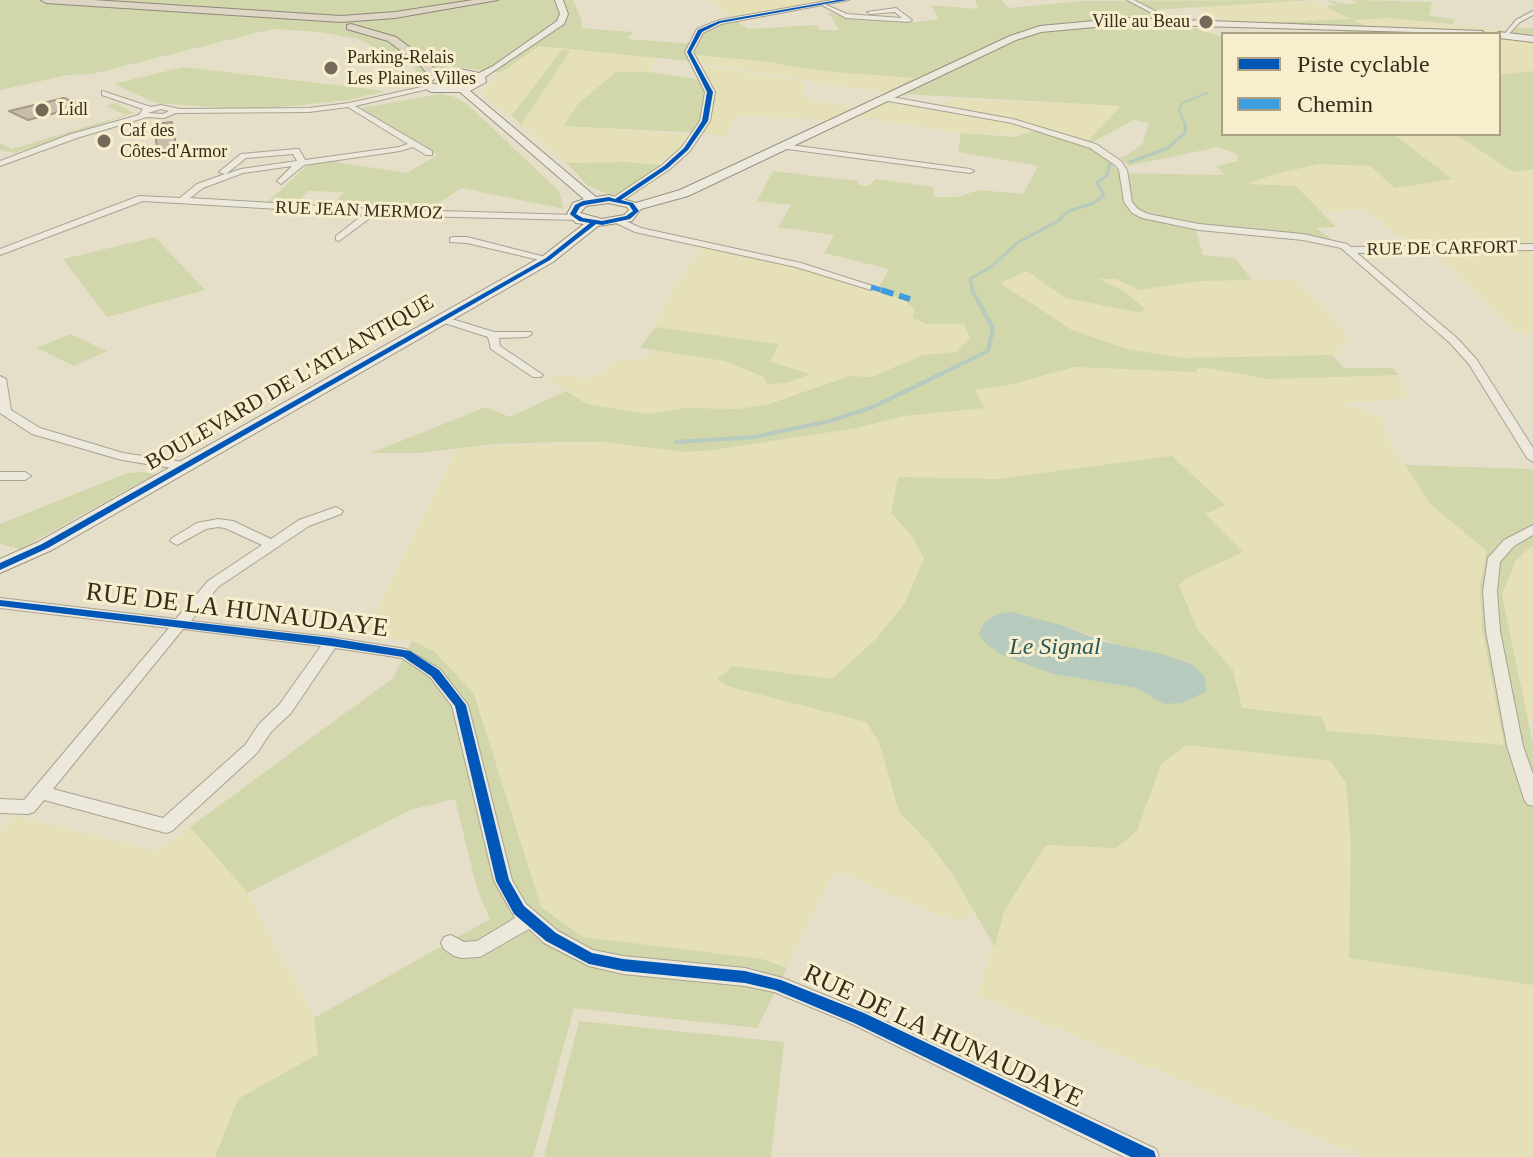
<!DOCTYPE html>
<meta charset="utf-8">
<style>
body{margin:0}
#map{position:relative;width:1533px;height:1157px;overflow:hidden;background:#e5dfc9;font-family:"Times New Roman",serif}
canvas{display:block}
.legend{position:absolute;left:1221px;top:32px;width:280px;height:104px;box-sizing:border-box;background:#f7eece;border:2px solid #aaa086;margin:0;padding:10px 14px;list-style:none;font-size:24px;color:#372b1b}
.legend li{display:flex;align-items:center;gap:16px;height:40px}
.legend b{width:40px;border:2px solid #aaa086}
</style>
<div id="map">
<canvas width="1533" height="1157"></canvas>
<ul class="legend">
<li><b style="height:10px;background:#0057b8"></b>Piste cyclable</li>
<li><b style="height:10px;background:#3e9cdf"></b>Chemin</li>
</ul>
</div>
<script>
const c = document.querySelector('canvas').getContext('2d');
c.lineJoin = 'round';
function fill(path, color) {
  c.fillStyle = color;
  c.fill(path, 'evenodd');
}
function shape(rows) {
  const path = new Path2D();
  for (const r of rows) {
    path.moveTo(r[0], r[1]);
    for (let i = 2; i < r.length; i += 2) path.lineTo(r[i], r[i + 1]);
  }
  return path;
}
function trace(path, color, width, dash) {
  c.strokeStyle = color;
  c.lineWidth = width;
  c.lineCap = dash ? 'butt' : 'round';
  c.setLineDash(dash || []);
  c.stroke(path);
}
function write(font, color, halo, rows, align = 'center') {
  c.font = font + ' "Times New Roman",serif';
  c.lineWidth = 6;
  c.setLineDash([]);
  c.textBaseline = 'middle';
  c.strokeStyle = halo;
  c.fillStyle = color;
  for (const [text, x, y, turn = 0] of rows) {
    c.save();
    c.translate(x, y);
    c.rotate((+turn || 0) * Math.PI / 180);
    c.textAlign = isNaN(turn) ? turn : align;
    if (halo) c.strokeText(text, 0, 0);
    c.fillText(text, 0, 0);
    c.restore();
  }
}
const farmland = shape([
 [712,0,823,0,826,2,729,17],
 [1315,1,1353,19,1389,18,1503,30,1498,33,1370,28,1352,20,1234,24,1195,6],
 [1499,38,1533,41,1533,71,1499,75],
 [538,46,656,58,649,72,616,72,563,125,691,135,661,165,567,163,521,125,569,51,562,51,512,115,497,108,482,93,500,73],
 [695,55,761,61,822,71,916,78,885,93,699,63],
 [701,66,804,82,804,97,854,108,828,120,735,115,726,137,705,133,716,100,715,92],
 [898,99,941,106,951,99,1122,106,1087,142,1030,135,961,133,856,116],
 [1393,134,1455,134,1513,172,1533,169,1533,333,1516,332,1433,252,1414,246,1364,210,1323,212,1296,186,1246,185,1271,175,1319,164,1370,166,1395,188,1450,178],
 [704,246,831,276,904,300,926,324,964,324,971,337,956,352,923,355,871,377,850,376,769,404,739,409,685,408,648,414,587,404,547,379,560,374,588,380,599,376,616,360,645,359,654,349,725,361,764,377,809,375,769,362,778,344,655,327,677,284],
 [1027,271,1065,298,1140,313,1145,309,1125,292,1097,279,1116,278,1139,290,1199,281,1291,279,1320,304,1352,342,1335,343,1344,354,1332,355,1183,358,1127,349,1072,330,999,283],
 [1074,367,1195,372,1199,367,1268,379,1399,375,1411,398,1338,404,1381,415,1386,437,1430,504,1487,551,1480,587,1482,629,1504,745,1326,731,1321,717,1242,708,1233,670,1197,629,1179,585,1187,578,1205,513,1225,505,1172,456,996,479,898,477,891,513,912,536,924,558,905,603,876,639,832,679,733,666,718,679,727,686,866,722,879,742,899,812,928,842,975,911,963,921,937,914,835,871,787,968,762,959,583,937,541,907,474,694,434,651,412,641,364,634,457,448,605,442,684,452,713,450,857,428,904,416,985,408,975,390,1013,384],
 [1533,545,1533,718,1526,718,1502,595,1516,560],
 [1185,745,1331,761,1346,783,1351,842,1350,958,1533,985,1533,1157,1364,1157,977,995,1004,911,1046,845,1116,848,1137,831,1161,764],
 [13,815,158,851,190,827,248,893,314,1018,318,1054,238,1099,215,1157,0,1157,0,835]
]);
const green = shape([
 [0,0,573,0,582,21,581,28,633,32,627,39,696,44,703,32,715,25,735,20,748,29,817,25,820,30,839,30,828,12,857,20,916,22,939,19,931,5,978,9,975,0,1002,0,1008,8,1081,1,1313,0,1152,10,1166,19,1223,37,1223,134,1393,134,1452,179,1395,188,1370,166,1319,164,1271,175,1248,184,1296,186,1336,227,1316,228,1332,239,1199,224,1196,231,1203,255,1235,258,1252,280,1199,281,1139,290,1116,279,1099,279,1125,292,1145,309,1140,313,1065,298,1027,271,1000,283,1072,330,1127,349,1183,358,1332,355,1344,368,1393,368,1399,375,1268,379,1200,367,1195,372,1074,367,1013,384,975,390,985,408,904,416,857,428,713,450,684,452,605,442,561,442,495,444,419,453,371,453,486,407,510,417,566,391,587,404,648,414,685,408,739,409,769,404,850,376,871,377,923,355,956,352,970,338,964,324,926,324,913,318,914,308,904,300,877,291,889,269,824,253,834,235,778,227,791,205,757,201,773,171,857,181,858,185,868,186,875,179,934,187,934,197,958,197,978,190,1023,194,1038,166,958,152,961,133,1015,137,1039,130,1096,151,1108,159,1119,173,1225,175,1216,166,1238,161,1237,154,1218,147,1129,166,1120,157,1126,156,1143,143,1149,123,1133,120,1093,142,1087,142,1121,106,885,93,914,78,822,71,761,61,696,55,698,62,539,46,500,73,449,66,417,75,415,68,358,39,321,32,272,29,92,74,68,75,0,90],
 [1326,0,1348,4,1357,3,1352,0,1432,2,1429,16,1455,19,1453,24,1389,18,1354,20,1370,28,1498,33,1516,28,1533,28,1533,41,1499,34,1350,34,1334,27,1234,24,1350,19,1326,6,1336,5],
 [562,50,570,51,521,125,512,115],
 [183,67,385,91,348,100,254,110,155,103,114,84],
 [1533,71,1533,169,1513,172,1455,134,1499,134,1499,75],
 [616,72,649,72,709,81,716,100,705,133,563,126,578,104],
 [441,94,455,97,467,104,559,191,564,209,462,188,426,211,332,207,344,192,308,191,294,206,264,205,310,163,328,161,407,173,437,155,361,108],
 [116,103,133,113,15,153,0,150,0,143,12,149,125,115,106,106],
 [626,162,661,165,620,194,608,194,587,185,567,163],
 [155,237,205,290,107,317,63,259],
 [655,327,779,344,770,362,811,374,786,383,767,384,764,377,725,361,640,348],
 [70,334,107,351,74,366,37,348],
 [1172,456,1225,505,1205,514,1243,552,1187,578,1179,585,1197,629,1233,670,1242,708,1322,717,1327,731,1504,745,1482,629,1480,587,1487,551,1430,504,1405,465,1533,469,1533,545,1516,560,1502,595,1533,745,1533,985,1349,958,1351,843,1346,783,1331,761,1186,745,1161,764,1137,831,1116,848,1046,845,1004,911,995,947,952,874,928,842,899,812,879,742,866,722,727,686,717,679,733,666,832,679,876,639,905,603,924,558,912,536,891,513,898,477,996,479],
 [1064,626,1133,650,1191,700,1165,704,1136,688,1053,674,1002,655],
 [140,472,156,474,20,549,0,544,0,524,125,474],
 [412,641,434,651,474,694,541,907,583,937,762,959,787,968,757,1028,574,1008,533,1157,215,1157,238,1099,318,1054,314,1018,490,919,477,889,455,799,410,810,248,893,190,827,393,678],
 [579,1021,784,1042,771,1157,544,1157]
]);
const water = shape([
 [1012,612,1064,626,1105,642,1162,654,1191,664,1204,676,1207,691,1182,703,1164,704,1136,688,1053,674,1002,655,986,644,979,634,984,623,997,614]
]);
const streamFar2 = shape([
 [1186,127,1179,110,1182,103,1207,93]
]);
const streamFar1 = shape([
 [1130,162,1168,148,1185,133,1185,125],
 [973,292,970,279,991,267,1017,243,1058,221,1069,211,1094,203,1104,195,1097,183,1107,175,1110,164]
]);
const stream = shape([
 [676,442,754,437,830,421,873,407,988,351,993,328,972,290]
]);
const building = shape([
 [64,98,83,106,28,120,9,111,64,98],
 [172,122,177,152,158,155,154,124,172,122]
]);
const minor = shape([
 [1127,0,1134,0,1178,23,1173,24,1127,0],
 [822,3,847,14,902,18,895,12,870,14,867,12,896,8,912,20,909,22,846,18,822,5,822,3],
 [1533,11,1533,15,1520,22,1506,37,1502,37,1516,20,1533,11],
 [426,86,428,89,355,106,432,151,432,155,426,155,413,147,400,151,304,165,281,184,277,181,292,166,243,173,203,188,190,198,372,209,576,215,580,218,579,220,374,215,339,241,336,240,336,236,364,214,143,201,0,255,0,249,139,196,180,198,197,184,225,174,219,172,241,154,296,149,299,149,305,160,399,147,408,144,348,107,309,112,176,113,164,118,147,117,77,138,0,166,0,161,71,134,139,115,143,109,102,95,102,91,151,107,161,105,180,109,309,108,349,103,426,86],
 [161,109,169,111,163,114,148,113,161,109],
 [293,154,297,161,241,169,226,174,246,158,293,154],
 [886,96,1013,119,1096,144,1121,161,1127,170,1132,202,1138,209,1148,214,1199,224,1303,234,1347,244,1351,247,1533,244,1533,250,1357,253,1458,339,1477,360,1533,448,1533,462,1527,458,1469,364,1450,343,1341,248,1303,240,1199,230,1142,218,1132,213,1124,202,1119,170,1115,165,1090,148,1012,123,883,100,886,96],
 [783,144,970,169,974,171,970,173,780,148,779,146,783,144],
 [619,218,641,228,801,263,876,287,871,290,796,267,635,232,616,223,615,221,619,218],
 [453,237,467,237,553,259,548,262,467,243,450,242,450,238,453,237],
 [442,316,494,332,531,332,532,334,527,337,499,338,500,346,543,375,541,377,533,377,491,349,488,337,438,321,438,317,442,316],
 [0,376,6,379,11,410,40,428,123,453,184,462,190,466,184,470,122,460,32,434,0,413,0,376],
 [0,472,25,472,31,476,25,480,0,480,0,472],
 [336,507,343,511,341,514,309,526,218,587,191,621,331,637,406,649,440,669,468,705,512,880,526,904,558,931,593,950,623,956,745,968,783,978,866,1012,1156,1149,1159,1157,1124,1157,852,1024,774,992,745,986,623,974,589,966,544,943,529,929,480,957,461,958,454,956,444,949,441,943,444,937,451,935,464,942,477,941,515,918,494,881,452,706,430,677,402,658,335,648,291,713,271,732,257,753,172,831,166,833,44,800,34,812,28,814,0,813,0,799,24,800,169,628,0,608,0,598,176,619,208,581,262,545,225,528,218,527,206,529,177,545,170,541,172,538,197,523,218,519,233,521,271,539,299,520,336,507],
 [183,629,321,646,279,705,259,724,245,745,163,818,53,789,183,629],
 [1533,525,1533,535,1514,546,1500,562,1497,591,1500,631,1523,746,1533,774,1533,806,1527,804,1524,799,1507,746,1486,631,1483,591,1488,558,1504,540,1533,525]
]);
const tertiary = shape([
 [832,0,849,0,721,24,703,33,693,52,715,92,710,121,690,151,670,169,622,201,614,201,614,197,662,165,682,147,700,121,705,92,685,52,697,29,719,20,832,0]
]);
const secondary = shape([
 [555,0,563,0,568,14,564,24,485,77,486,82,470,91,596,197,609,195,636,203,680,190,1010,36,1040,26,1127,18,1482,31,1486,34,1127,24,1041,32,1016,40,688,196,641,209,632,221,598,226,553,262,52,550,0,573,0,559,38,542,543,256,584,224,576,223,567,214,573,203,584,199,460,92,431,92,417,83,433,72,460,69,479,73,493,66,557,21,560,14,555,0],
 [460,75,477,79,467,85,454,87,429,83,436,78,460,75],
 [609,203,627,207,629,210,624,215,602,219,580,213,586,206,609,203],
 [1499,32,1533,36,1533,42,1499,38,1499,34,1495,34,1499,32]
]);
const trunk = shape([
 [41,0,93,0,341,16,395,12,473,0,498,0,395,18,341,22,46,3,41,0],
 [351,24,396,37,429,62,439,75,429,77,421,66,388,41,347,29,347,25,351,24]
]);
const quietFar1 = shape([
 [871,287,888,292]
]);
const quiet = shape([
 [881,290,910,299]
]);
const cycleway = shape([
 [838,0,847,0,720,23,702,32,691,52,713,92,708,121,688,150,668,168,621,200,633,203,639,211,630,219,602,225,596,224,550,260,48,548,0,570,0,563,42,544,546,258,590,223,579,221,571,215,570,214,575,205,583,201,609,197,615,199,664,166,684,148,702,121,707,92,687,52,698,30,719,21,838,0],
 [609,201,629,205,633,211,626,216,602,221,583,218,576,214,580,207,585,205,609,201],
 [0,600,331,638,410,651,439,670,466,705,509,880,524,906,556,933,592,953,623,959,745,971,781,980,864,1013,1154,1151,1156,1157,1131,1157,854,1023,775,990,745,983,623,971,589,964,546,941,514,914,496,881,455,706,431,676,403,657,331,646,0,606,0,600]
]);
const markers = [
 [1206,22,8,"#746a58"],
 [331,68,8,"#746a58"],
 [42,110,8,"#746a58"],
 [104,141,8,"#746a58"]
];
const farPoinames = [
 ["Ville au Beau",1190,22,"right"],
 ["Parking-Relais",347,58],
 ["Les Plaines Villes",347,79],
 ["Lidl",58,110],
 ["Caf des",120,131],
 ["Côtes-d'Armor",120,152]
];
const farStreetnames = [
 ["RUE JEAN MERMOZ",359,211,2],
 ["RUE DE CARFORT",1442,249,-1]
];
const streetNames = [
 ["BOULEVARD DE L'ATLANTIQUE",290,383,-30]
];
const waterNames = [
 ["Le Signal",1055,648]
];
const nearStreetnames = [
 ["RUE DE LA HUNAUDAYE",237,611,7],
 ["RUE DE LA HUNAUDAYE",943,1037,25]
];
fill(farmland, '#e6e0b8');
fill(green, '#d2d6ab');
fill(water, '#b6cabe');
trace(streamFar2, '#b6cabe', 2);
trace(streamFar1, '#b6cabe', 3);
trace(stream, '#b6cabe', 4);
fill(building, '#c8bdaa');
trace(building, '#a59a89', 2);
trace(minor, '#a9a293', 2);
trace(tertiary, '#a9a293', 2);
trace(secondary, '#999283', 2);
trace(trunk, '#8f887a', 2);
fill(minor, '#ece8dc');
fill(tertiary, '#ece8dc');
fill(secondary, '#ece8dc');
fill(trunk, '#ded6c4');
trace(quietFar1, '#3e9cdf', 5, [10, 5]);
trace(quiet, '#3e9cdf', 6, [13, 6]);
fill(cycleway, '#0057b8');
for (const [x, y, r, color] of markers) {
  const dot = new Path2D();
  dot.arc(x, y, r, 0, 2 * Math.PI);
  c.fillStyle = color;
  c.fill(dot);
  trace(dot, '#f7eece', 3);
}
write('18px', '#372b1b', '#f7eece', farPoinames, 'left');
write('18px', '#372b1b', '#f7eece', farStreetnames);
write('22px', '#372b1b', '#f7eece', streetNames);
write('italic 24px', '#2a5758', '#f7eece', waterNames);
write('26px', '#372b1b', '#f7eece', nearStreetnames);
</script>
